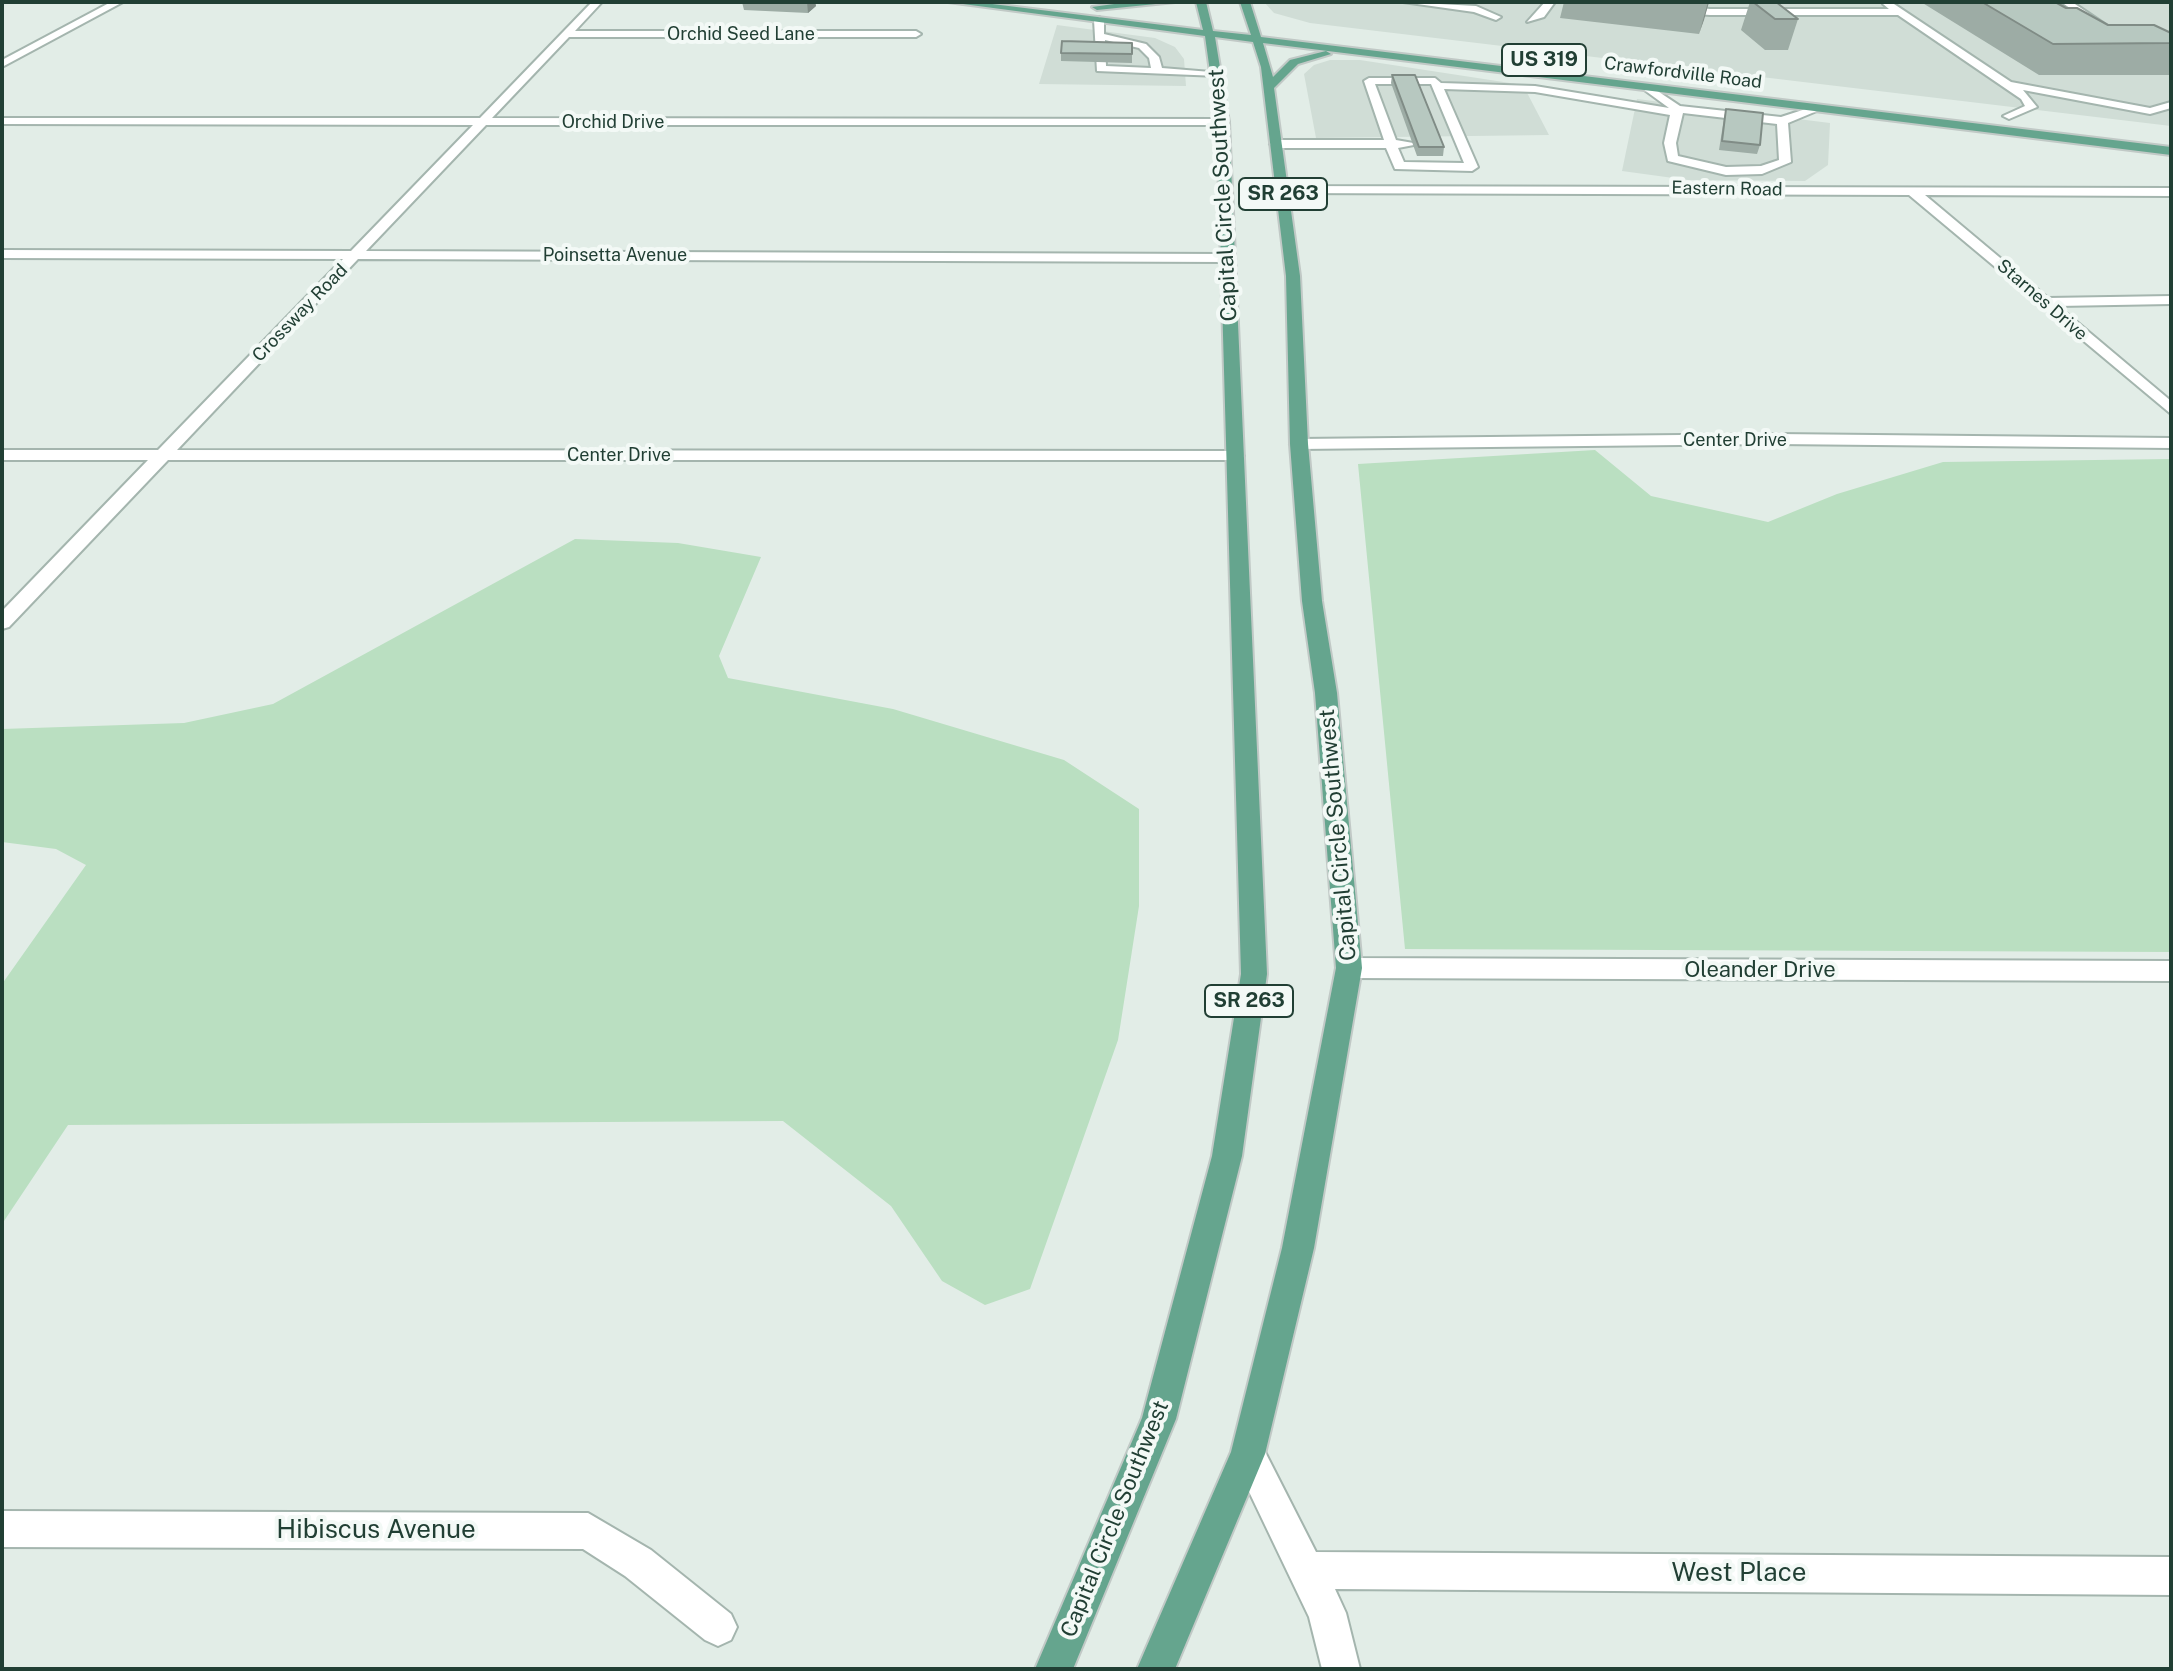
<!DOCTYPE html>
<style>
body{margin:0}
#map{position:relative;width:2173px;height:1671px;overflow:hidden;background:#e2ede7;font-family:"Public Sans",sans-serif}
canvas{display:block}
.frame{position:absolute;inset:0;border:4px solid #213f34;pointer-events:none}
</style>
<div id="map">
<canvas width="2173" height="1671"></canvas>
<div class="frame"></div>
</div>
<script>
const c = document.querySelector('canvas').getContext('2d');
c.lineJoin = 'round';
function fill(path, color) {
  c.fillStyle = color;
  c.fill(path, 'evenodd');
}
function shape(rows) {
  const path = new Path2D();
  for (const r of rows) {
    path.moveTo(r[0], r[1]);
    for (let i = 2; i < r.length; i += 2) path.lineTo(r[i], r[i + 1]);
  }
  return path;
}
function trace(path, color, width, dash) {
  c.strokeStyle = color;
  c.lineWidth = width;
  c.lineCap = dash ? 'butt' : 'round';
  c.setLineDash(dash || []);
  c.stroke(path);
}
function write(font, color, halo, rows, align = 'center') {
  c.font = font + ' "Public Sans",sans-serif';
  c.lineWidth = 8;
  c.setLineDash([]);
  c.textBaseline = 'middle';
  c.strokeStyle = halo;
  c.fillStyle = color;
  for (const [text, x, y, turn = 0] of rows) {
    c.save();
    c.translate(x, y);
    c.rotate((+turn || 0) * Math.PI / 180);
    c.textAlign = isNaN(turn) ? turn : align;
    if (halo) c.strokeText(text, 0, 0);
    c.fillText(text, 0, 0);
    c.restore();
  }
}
const built = shape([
 [1264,2,2171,2,2171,126,1310,23,1274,13],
 [1057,25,1155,38,1175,47,1184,59,1186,86,1039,84],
 [1330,60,1360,60,1523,85,1549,135,1316,138,1304,74,1314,65],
 [1637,99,1830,123,1828,165,1805,181,1688,180,1622,171]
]);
const green = shape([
 [1595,450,1651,496,1768,522,1837,494,1943,462,2171,459,2171,952,1405,949,1358,464],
 [575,539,678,543,761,557,719,656,728,678,893,709,1064,760,1139,809,1139,906,1118,1040,1030,1289,985,1305,942,1281,891,1206,783,1121,68,1125,2,1224,2,984,86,865,56,849,2,842,2,729,184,723,273,704]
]);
const minor = shape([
 [111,2,123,2,2,67,2,60,111,2],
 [592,2,602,2,575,31,916,31,921,34,916,37,569,37,492,118,1223,119,1229,122,1223,125,486,125,366,251,1228,254,1235,258,1228,262,358,259,177,450,1235,451,1244,456,1241,460,168,460,9,627,2,629,2,611,148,460,2,460,2,450,158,450,343,259,2,258,2,250,351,251,473,125,2,124,2,118,480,118,592,2],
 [1403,2,1476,6,1501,17,1496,20,1474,12,1403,2],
 [1545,2,1555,2,1544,17,1527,22,1545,2],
 [1646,2,1710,9,1889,9,1883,4,1891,2,2011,82,2150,108,2171,102,2171,108,2150,114,2023,90,2037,107,2009,119,2003,116,2025,106,2021,99,1898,15,1710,15,1668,12,1646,2],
 [2061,2,2072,2,2106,25,2098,27,2061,2],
 [1099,17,1104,20,1104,34,1146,44,1159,57,1162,68,1223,73,1218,76,1097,71,1094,20,1099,17],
 [1105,40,1139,48,1149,58,1151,68,1106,66,1105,40],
 [1369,78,1435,78,1441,83,1535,86,1669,108,1643,89,1647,84,1680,106,1781,117,1818,105,1824,108,1788,123,1791,162,1762,174,1726,175,1668,161,1664,143,1670,115,1535,92,1444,89,1478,167,1472,171,1395,169,1386,148,1276,148,1270,144,1276,140,1384,140,1364,81,1369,78],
 [1375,84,1431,84,1464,163,1404,162,1398,148,1419,144,1396,140,1375,84],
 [1683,113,1777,124,1779,160,1761,166,1726,167,1678,156,1676,143,1683,113],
 [1282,186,2171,188,2171,196,1925,195,2048,298,2171,296,2171,304,2058,306,2171,401,2171,414,1909,195,1278,193,1278,187,1282,186],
 [1776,434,2171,438,2171,448,1776,444,1299,449,1290,444,1299,439,1776,434],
 [1349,958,2171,961,2171,981,1349,978,1340,975,1336,968,1340,961,1349,958],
 [1248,1437,1260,1442,1316,1552,2171,1557,2171,1595,1335,1589,1346,1613,1360,1669,1322,1669,1309,1617,1231,1454,1236,1442,1248,1437],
 [2,1511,588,1513,651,1550,731,1614,737,1627,731,1640,718,1646,705,1640,625,1576,583,1549,2,1547,2,1511]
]);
const major = shape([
 [948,2,976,2,1203,30,1196,2,1206,2,1213,31,1251,35,1240,2,1250,2,1261,37,2171,147,2171,155,1263,43,1273,77,1290,60,1326,51,1331,54,1298,64,1274,88,1300,276,1308,444,1322,601,1337,693,1362,968,1314,1248,1265,1454,1175,1669,1137,1669,1231,1452,1282,1248,1336,968,1315,693,1302,601,1290,444,1286,276,1261,67,1253,42,1215,37,1229,122,1267,974,1242,1156,1176,1419,1073,1669,1035,1669,1142,1418,1212,1156,1241,974,1217,122,1205,36,948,2],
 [1129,2,1175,2,1097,10,1092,7,1129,2]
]);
const wall = shape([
 [742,2,815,2,816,6,808,13,744,10],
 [1564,2,1709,2,1699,34,1560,18],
 [1750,2,1776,2,1798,19,1788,50,1765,50,1741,30],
 [1921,2,2055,2,2066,8,2108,25,2171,33,2171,75,2039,75],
 [1132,43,1132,63,1061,61,1061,53],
 [1392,75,1444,147,1443,156,1417,156,1391,83],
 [1726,109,1760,145,1757,154,1719,150,1724,118]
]);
const shadedWall = shape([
 [807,2,815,2,816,6,808,13],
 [1708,2,1709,2,1704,20,1699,34]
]);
const building = shape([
 [1753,2,1776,2,1798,19,1775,19,1753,2],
 [1982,2,2055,2,2066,8,2077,8,2108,25,2154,25,2171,33,2171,43,2053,44,1982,2],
 [1062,41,1132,43,1132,54,1061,53,1062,41],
 [1392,75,1415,75,1444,147,1419,147,1392,75],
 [1726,109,1763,113,1760,145,1722,141,1726,109]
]);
const farStreetnames = [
 ["Orchid Seed Lane",741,34],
 ["Crawfordville Road",1683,73,7],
 ["Orchid Drive",613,122],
 ["Eastern Road",1727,189,1],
 ["Poinsetta Avenue",615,255],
 ["Starnes Drive",2042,300,41],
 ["Crossway Road",300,313,-46],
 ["Center Drive",1735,440],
 ["Center Drive",619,455]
];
const shields = [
 [1544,60,84],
 [1283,194,88],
 [1249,1001,88]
];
const shieldNames = [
 ["US 319",1544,60],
 ["SR 263",1283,194],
 ["SR 263",1249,1001]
];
const streetNames = [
 ["Capital Circle Southwest",1223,195,-93],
 ["Capital Circle Southwest",1338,835,-95],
 ["Oleander Drive",1760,970],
 ["Capital Circle Southwest",1115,1519,-68]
];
const nearStreetnames = [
 ["Hibiscus Avenue",376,1530],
 ["West Place",1739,1573]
];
fill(built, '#d0ddd6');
fill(green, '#badfc1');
trace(minor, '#a4b5ae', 4);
trace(major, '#c1c9c6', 4);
fill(minor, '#fff');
fill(major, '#65a58e');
fill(wall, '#9daca5');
fill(shadedWall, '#808c86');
fill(building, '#b7c8c0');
trace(building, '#808c86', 2);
write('18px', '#213f34', '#f3f9f6', farStreetnames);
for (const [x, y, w] of shields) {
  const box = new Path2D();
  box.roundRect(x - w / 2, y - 16, w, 32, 6);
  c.fillStyle = '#f3f9f6';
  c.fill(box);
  trace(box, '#213f34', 2);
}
write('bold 20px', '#213f34', null, shieldNames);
write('22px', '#213f34', '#f3f9f6', streetNames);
write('26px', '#213f34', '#f3f9f6', nearStreetnames);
</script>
